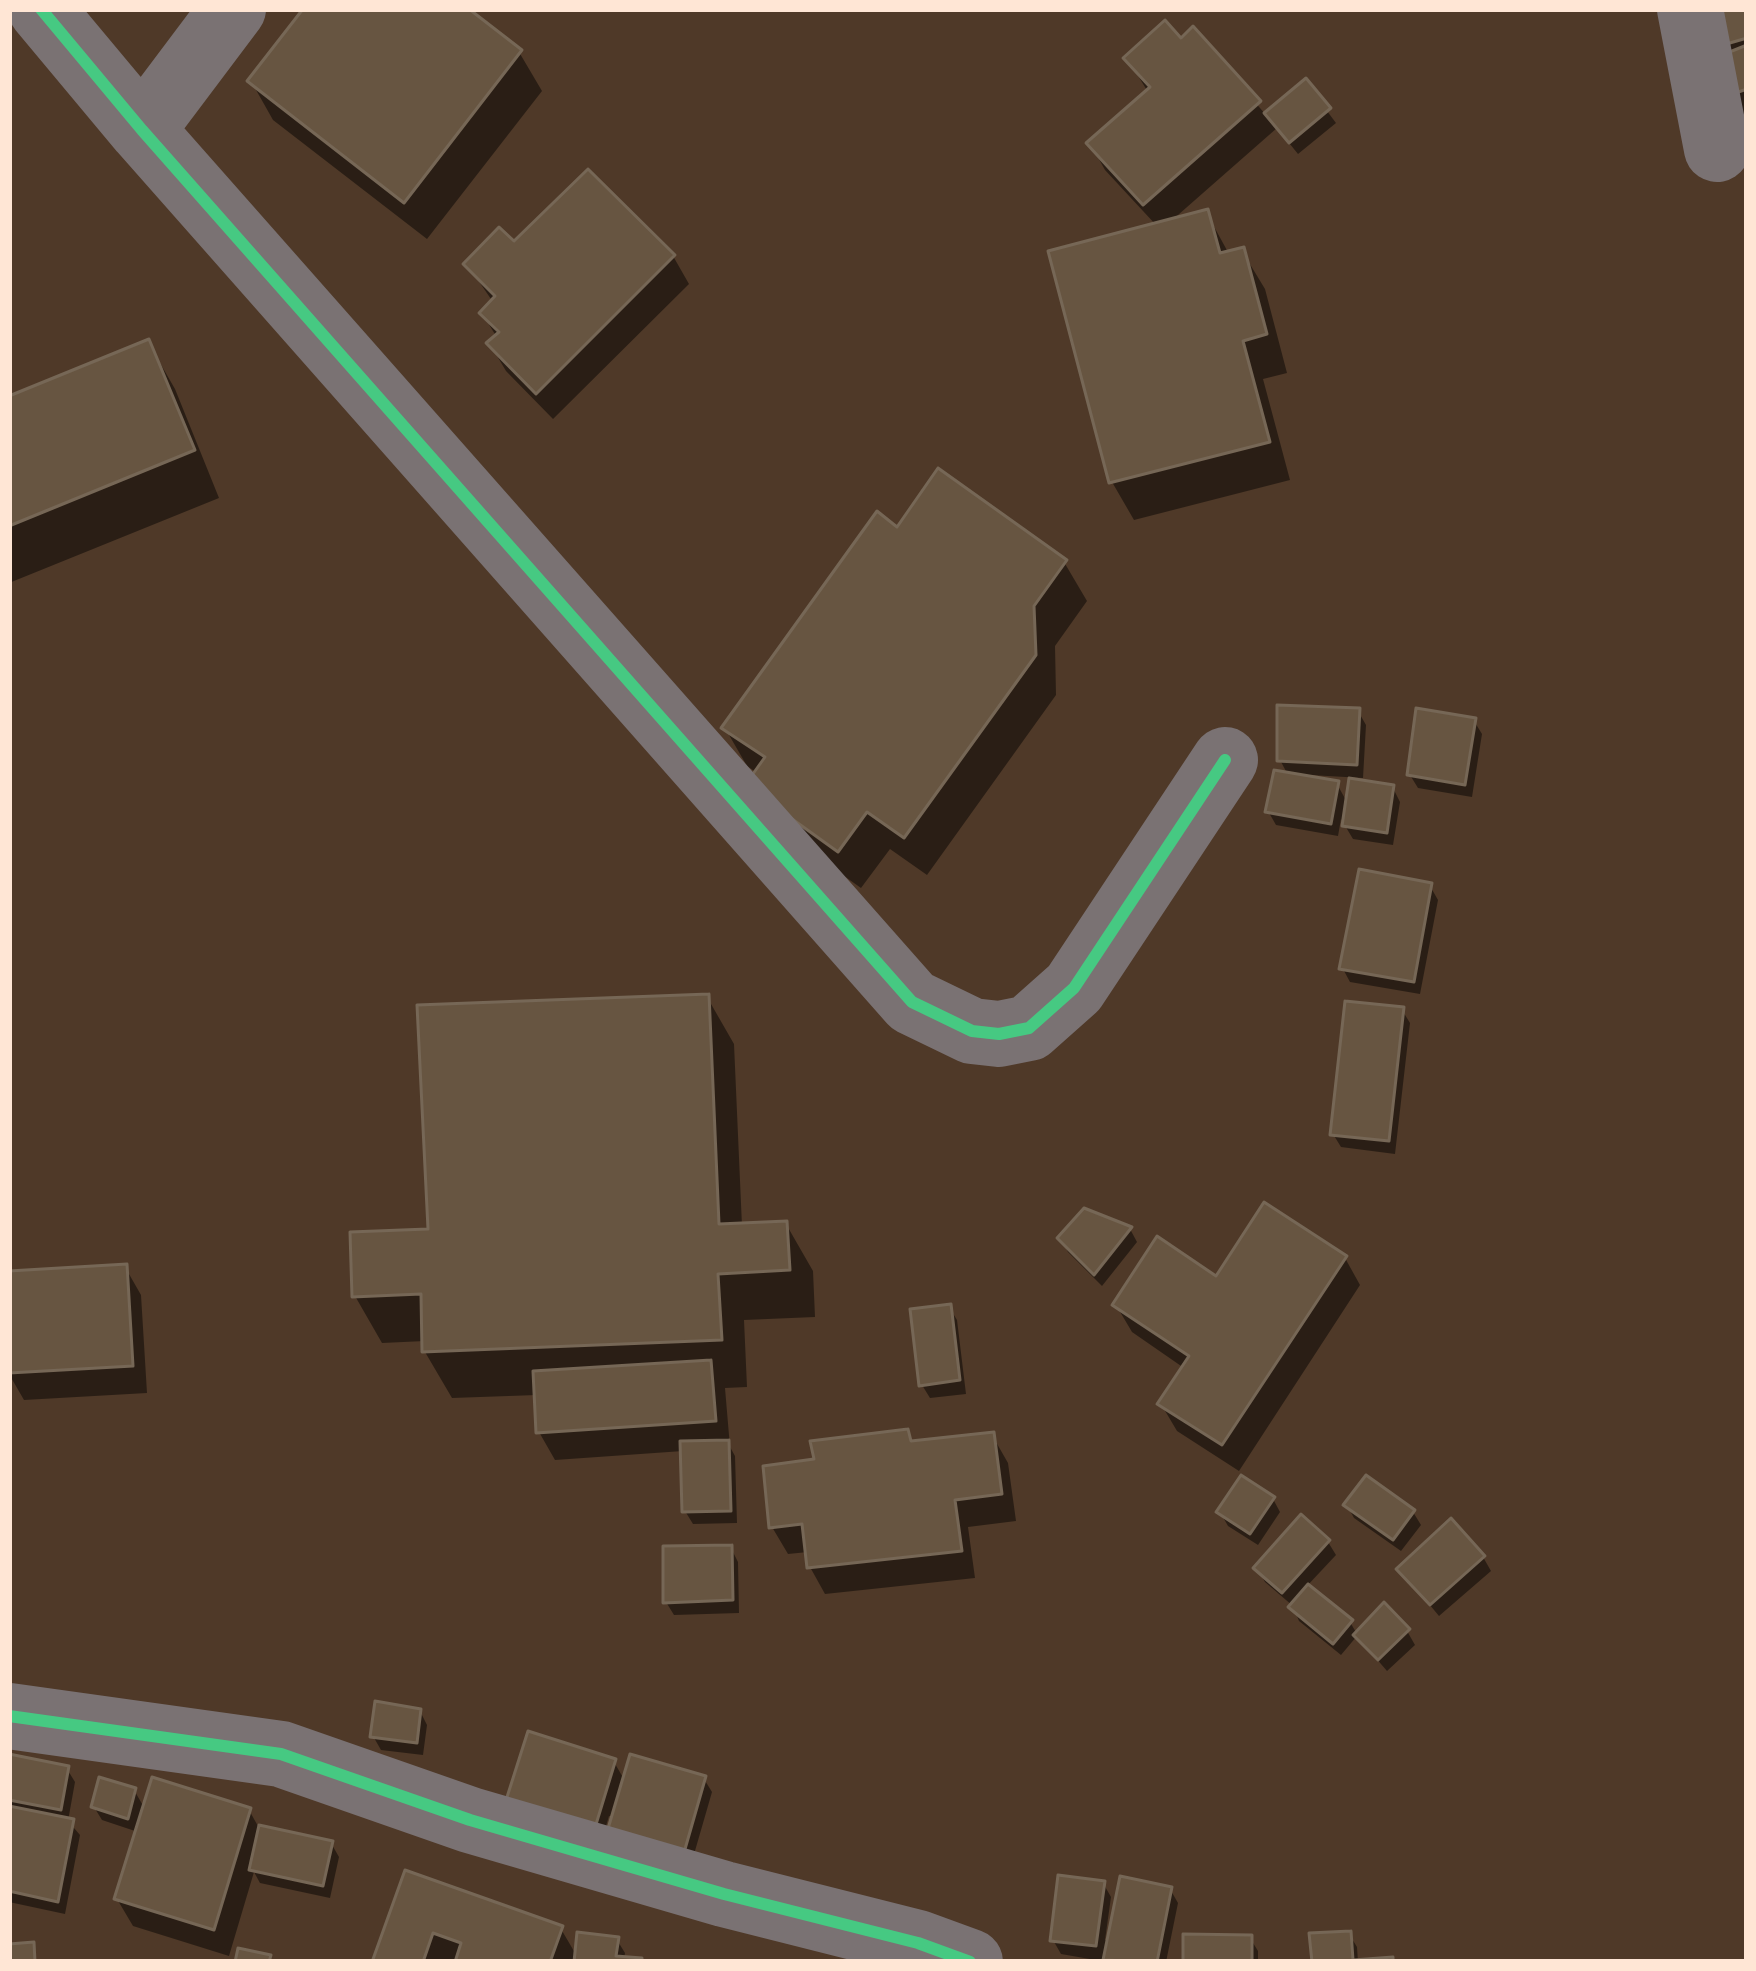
<!DOCTYPE html>
<style>
body{margin:0}
#map{position:relative;width:1756px;height:1971px;overflow:hidden;background:#4f3928;font-family:"DM Sans",sans-serif}
canvas{display:block}
.frame{position:absolute;inset:0;border:12px solid #ffe6d5;pointer-events:none}
</style>
<div id="map">
<canvas width="1756" height="1971"></canvas>
<div class="frame"></div>
</div>
<script>
const c = document.querySelector('canvas').getContext('2d');
c.lineJoin = 'round';
function fill(path, color) {
  c.fillStyle = color;
  c.fill(path, 'evenodd');
}
function shape(rows) {
  const path = new Path2D();
  for (const r of rows) {
    path.moveTo(r[0], r[1]);
    for (let i = 2; i < r.length; i += 2) path.lineTo(r[i], r[i + 1]);
  }
  return path;
}
function trace(path, color, width, dash) {
  c.strokeStyle = color;
  c.lineWidth = width;
  c.lineCap = dash ? 'butt' : 'round';
  c.setLineDash(dash || []);
  c.stroke(path);
}
const shadow = shape([
 [306,9,464,9,519,52,542,91,427,239,273,120,251,81],
 [1708,9,1747,9,1747,158],
 [1193,30,1266,115,1306,83,1336,123,1298,154,1277,128,1170,222,1206,212,1229,254,1242,251,1265,289,1287,373,1263,379,1290,480,1134,520,1112,482,1156,225,1105,170,1090,143,1148,92,1127,58,1181,42],
 [514,246,673,256,689,284,553,419,506,371,490,344,496,336,482,313,493,302,467,264],
 [148,342,175,389,219,498,9,583,9,399],
 [897,531,1064,562,1087,601,1055,646,1056,695,927,875,890,849,861,888,771,824,757,773,747,766,725,728],
 [1358,711,1366,725,1363,778,1310,775,1309,779,1337,784,1348,804,1393,788,1400,802,1393,845,1353,839,1341,819,1338,836,1276,825,1268,811,1288,775,1280,760],
 [1474,721,1482,734,1472,797,1418,788,1410,775],
 [1430,886,1438,900,1420,994,1350,982,1343,969],
 [707,997,734,1044,742,1226,786,1224,813,1271,815,1317,744,1320,747,1387,725,1388,730,1447,735,1456,737,1523,693,1524,685,1511,683,1451,555,1460,539,1432,537,1395,452,1398,425,1352,425,1341,382,1343,355,1296],
 [1402,1010,1410,1023,1395,1154,1341,1147,1333,1134],
 [1130,1229,1137,1242,1102,1286,1068,1252,1061,1239],
 [1345,1258,1360,1285,1239,1471,1177,1431,1161,1404,1184,1368,1132,1332,1116,1305,1217,1280],
 [125,1267,141,1295,147,1393,24,1400,9,1374,9,1274],
 [949,1307,957,1320,966,1394,930,1398,922,1385],
 [907,1432,913,1444,992,1435,1008,1463,1016,1521,968,1527,975,1578,825,1594,810,1567,808,1552,788,1554,772,1527],
 [1273,1499,1280,1512,1258,1545,1228,1526,1220,1512],
 [1347,1505,1413,1512,1421,1525,1401,1551,1354,1518],
 [1328,1542,1336,1555,1306,1587,1350,1622,1357,1634,1407,1631,1415,1645,1387,1671,1357,1636,1341,1655,1299,1621,1293,1606,1265,1582,1257,1568],
 [731,1548,738,1562,739,1613,674,1615,666,1602],
 [1483,1557,1491,1571,1439,1616,1400,1569],
 [420,1711,427,1725,423,1755,381,1750,373,1736],
 [9,1757,67,1769,75,1782,68,1821,80,1835,65,1914,9,1902],
 [614,1762,625,1781,704,1779,712,1792,686,1882,615,1817,609,1816,597,1856,512,1829],
 [134,1790,145,1809,249,1810,259,1828,331,1843,339,1857,330,1898,260,1883,254,1872,229,1956,133,1926,117,1899,138,1832,102,1820,94,1807],
 [407,1874,561,1929,578,1958,617,1940,625,1953,624,1960,641,1962,458,1962,449,1959,447,1962,375,1962],
 [1103,1883,1111,1897,1105,1940,1110,1941,1170,1889,1178,1903,1166,1962,1107,1962,1061,1954,1053,1940],
 [1349,1934,1357,1947,1358,1962,1314,1962],
 [1250,1938,1258,1951,1258,1962,1186,1962]
]);
const building = shape([
 [303,9,469,9,522,50,404,203,247,81,303,9],
 [1704,9,1747,9,1747,38,1716,47,1704,9],
 [1165,20,1181,38,1193,26,1261,101,1143,205,1086,143,1150,87,1123,58,1165,20],
 [1747,45,1747,89,1727,96,1712,59,1747,45],
 [1306,78,1331,108,1289,143,1264,113,1306,78],
 [588,169,675,255,536,394,486,343,499,332,479,313,495,296,463,264,499,227,514,241,588,169],
 [1208,209,1220,253,1244,247,1267,334,1243,341,1270,442,1109,483,1048,251,1208,209],
 [149,339,195,450,9,526,9,396,149,339],
 [938,468,1067,560,1034,606,1036,655,904,838,867,812,838,852,745,785,765,757,721,728,877,511,897,527,938,468],
 [1277,705,1360,708,1357,765,1277,761,1277,705],
 [1416,708,1476,718,1465,785,1407,775,1416,708],
 [1274,770,1339,781,1331,824,1265,812,1274,770],
 [1349,778,1394,785,1387,833,1342,826,1349,778],
 [1359,869,1432,883,1414,982,1339,969,1359,869],
 [709,994,719,1224,787,1221,790,1270,718,1274,722,1340,422,1352,421,1294,352,1297,350,1232,428,1229,417,1005,709,994],
 [1345,1001,1404,1007,1389,1141,1330,1135,1345,1001],
 [1264,1202,1347,1256,1222,1445,1157,1404,1189,1356,1112,1305,1157,1236,1216,1276,1264,1202],
 [1084,1208,1132,1227,1094,1275,1057,1238,1084,1208],
 [127,1264,133,1366,9,1373,9,1271,127,1264],
 [951,1304,960,1380,919,1386,910,1309,951,1304],
 [711,1360,716,1421,536,1433,533,1371,711,1360],
 [908,1429,911,1441,994,1432,1002,1494,955,1500,962,1551,807,1568,802,1524,769,1528,763,1466,814,1459,810,1441,908,1429],
 [729,1440,731,1511,682,1512,680,1441,729,1440],
 [1241,1475,1275,1497,1250,1534,1216,1512,1241,1475],
 [1366,1475,1415,1510,1393,1540,1343,1505,1366,1475],
 [1301,1514,1330,1540,1282,1593,1253,1568,1301,1514],
 [1451,1518,1485,1556,1430,1605,1396,1569,1451,1518],
 [732,1545,733,1600,663,1603,663,1546,732,1545],
 [1308,1584,1353,1620,1333,1644,1288,1607,1308,1584],
 [1384,1602,1410,1629,1378,1660,1353,1635,1384,1602],
 [375,1701,421,1709,417,1743,370,1737,375,1701],
 [528,1731,616,1759,590,1844,501,1816,528,1731],
 [9,1754,69,1766,61,1810,9,1800,9,1754],
 [630,1754,706,1776,679,1870,602,1849,630,1754],
 [99,1777,136,1788,128,1819,91,1807,99,1777],
 [152,1777,251,1808,214,1930,114,1899,152,1777],
 [9,1806,74,1819,58,1902,9,1891,9,1806],
 [259,1825,333,1841,323,1886,249,1870,259,1825],
 [405,1870,563,1926,550,1962,455,1962,461,1943,433,1933,423,1962,372,1962,405,1870],
 [1058,1875,1105,1881,1096,1946,1050,1941,1058,1875],
 [1120,1876,1172,1887,1157,1962,1103,1960,1120,1876],
 [1351,1931,1353,1960,1393,1957,1393,1962,1312,1962,1309,1933,1351,1931],
 [577,1932,619,1937,616,1956,642,1958,642,1962,574,1962,577,1932],
 [1183,1934,1252,1935,1252,1962,1183,1962,1183,1934],
 [34,1942,35,1962,9,1962,9,1944,34,1942],
 [238,1948,271,1955,269,1962,235,1962,238,1948]
]);
const minor = shape([
 [41,9,142,130,912,1002,972,1031,999,1034,1029,1028,1074,988,1225,760],
 [1690,9,1717,149],
 [142,130,233,9],
 [9,1716,281,1754,470,1820,724,1894,918,1943,970,1962]
]);
const cycleway = shape([
 [41,9,142,130,912,1002,972,1031,999,1034,1029,1028,1074,988,1225,760],
 [9,1716,281,1754,470,1820,724,1894,918,1943,970,1962]
]);
fill(shadow, '#0007');
fill(building, '#675541');
trace(building, '#766756', 3);
trace(minor, '#7a7273', 66);
trace(cycleway, '#46c982', 12);
</script>
